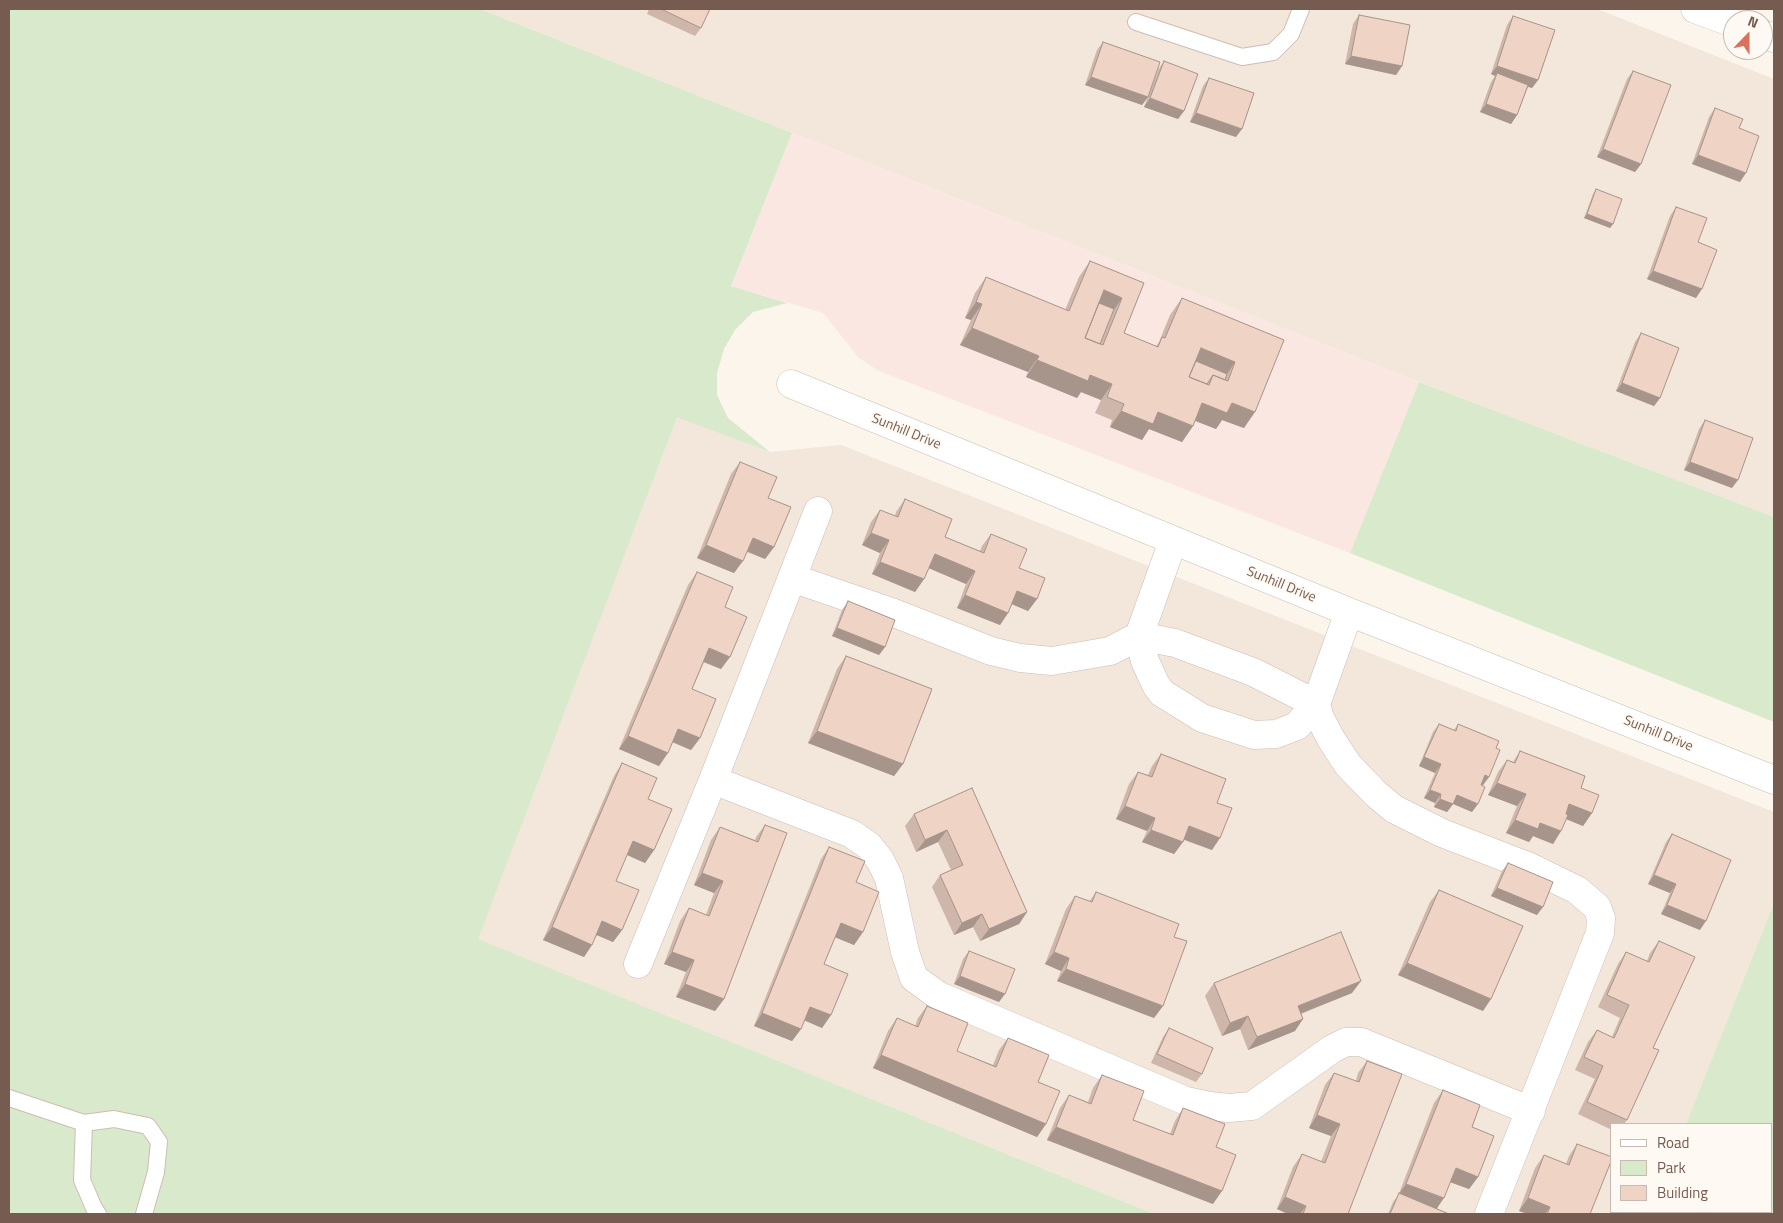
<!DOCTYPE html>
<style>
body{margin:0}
#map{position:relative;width:1783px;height:1223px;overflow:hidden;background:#fbf5ec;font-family:"Titillium Web",sans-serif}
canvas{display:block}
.frame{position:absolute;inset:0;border:10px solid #765b50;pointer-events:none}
.legend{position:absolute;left:1610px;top:1123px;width:162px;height:90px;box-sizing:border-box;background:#fef9f3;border:1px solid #c8bab2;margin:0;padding:6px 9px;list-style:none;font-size:15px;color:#765b50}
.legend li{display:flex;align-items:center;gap:10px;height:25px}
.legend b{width:25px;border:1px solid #c8bab2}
.north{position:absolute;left:1723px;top:10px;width:50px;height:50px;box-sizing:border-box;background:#fef9f3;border:1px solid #c8bab2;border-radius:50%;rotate:22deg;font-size:14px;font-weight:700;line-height:20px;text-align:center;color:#765b50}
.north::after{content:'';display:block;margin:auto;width:18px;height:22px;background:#db715c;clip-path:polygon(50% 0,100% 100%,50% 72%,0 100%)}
</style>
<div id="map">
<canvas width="1783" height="1223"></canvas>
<div class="frame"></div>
<ul class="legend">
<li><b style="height:6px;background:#fff"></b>Road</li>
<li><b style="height:14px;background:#d9e9cb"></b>Park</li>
<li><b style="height:14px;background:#efd4c6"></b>Building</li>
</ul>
<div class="north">N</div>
</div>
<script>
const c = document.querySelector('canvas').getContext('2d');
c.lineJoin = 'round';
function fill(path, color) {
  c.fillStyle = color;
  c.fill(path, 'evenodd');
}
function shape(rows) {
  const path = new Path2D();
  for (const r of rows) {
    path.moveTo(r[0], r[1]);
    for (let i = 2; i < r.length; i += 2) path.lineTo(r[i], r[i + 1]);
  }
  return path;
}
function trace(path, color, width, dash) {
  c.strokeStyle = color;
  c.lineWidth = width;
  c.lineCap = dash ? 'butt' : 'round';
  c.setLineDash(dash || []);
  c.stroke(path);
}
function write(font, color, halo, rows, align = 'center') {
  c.font = font + ' "Titillium Web",sans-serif';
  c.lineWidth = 4;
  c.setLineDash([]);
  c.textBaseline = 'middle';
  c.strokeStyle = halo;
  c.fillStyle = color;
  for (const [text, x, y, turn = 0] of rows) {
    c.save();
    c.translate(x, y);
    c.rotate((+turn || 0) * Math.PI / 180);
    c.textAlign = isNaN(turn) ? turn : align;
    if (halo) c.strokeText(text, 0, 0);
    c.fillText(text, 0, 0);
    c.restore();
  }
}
const residential = shape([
 [480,9,1597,9,1774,79,1774,517,1419,382],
 [677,416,770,452,841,445,1774,812,1774,903,1686,1124,1612,1124,1612,1212,1651,1212,1650,1214,1154,1214,477,939]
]);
const commercial = shape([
 [792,133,1419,382,1350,553,879,371,859,358,823,313,731,286]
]);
const green = shape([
 [9,9,480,9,792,133,731,286,787,303,753,312,735,330,724,349,717,373,717,395,728,418,770,452,677,417,478,939,1154,1214,9,1214],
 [1419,382,1774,517,1774,722,1350,553],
 [1774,903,1774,1214,1650,1214,1651,1212,1772,1212,1772,1124,1686,1124]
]);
const lane = shape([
 [1136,22,1242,57,1273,52,1291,34,1301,9],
 [9,1098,84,1123,114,1119,148,1126,159,1142,156,1172,144,1214],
 [84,1123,82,1180,94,1208,98,1214]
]);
const street = shape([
 [1695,9,1733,23],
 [1763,34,1774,38],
 [791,384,1349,612,1774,780],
 [792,578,894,613,991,651,1020,658,1052,661,1110,651,1139,636,1173,541],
 [1349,612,1316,704,1320,718,1331,739,1348,765,1376,794,1394,809,1442,833,1530,867,1577,890,1597,907,1601,918,1600,933,1489,1214],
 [1139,636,1175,643,1253,672,1316,704,1297,726,1276,734,1254,735,1202,718,1162,693,1156,685,1145,661,1139,636],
 [713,780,852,834,869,846,880,860,889,878,905,952,914,978,939,996,1160,1090,1186,1101,1210,1106,1229,1108,1252,1106,1332,1049,1346,1042,1361,1042,1531,1111],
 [638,964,713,780,818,511]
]);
const wall = shape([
 [649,9,710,9,701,28,695,36,647,14],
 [1359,15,1402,66,1396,75,1345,64,1353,24],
 [1513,16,1538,80,1532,88,1528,87,1517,115,1511,124,1480,112,1491,82,1495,76,1491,74,1507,25],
 [1103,42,1148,97,1142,105,1085,85,1097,50],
 [1164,61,1184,111,1178,119,1144,107,1158,70],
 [1633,71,1641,164,1635,172,1597,157,1627,79],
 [1209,78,1236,137,1190,122,1203,86],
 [1715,108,1739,128,1740,182,1692,164,1709,117],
 [1596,189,1613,224,1610,228,1584,218,1593,194],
 [1676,207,1698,242,1696,298,1647,279,1670,216],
 [1090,261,1144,283,1124,333,1156,346,1159,342,1170,315,1182,298,1284,340,1244,428,1222,420,1216,429,1195,421,1193,426,1182,442,1149,429,1142,440,1110,427,1112,420,1095,413,1101,400,1081,392,1077,398,1026,377,1028,372,960,345,971,320,965,318,975,293,986,277,1065,310,1079,277],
 [1641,333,1660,398,1654,406,1616,391,1635,342],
 [1705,420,1732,488,1684,470,1699,429],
 [740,462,768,498,774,547,765,559,747,552,734,573,697,558,731,474],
 [905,499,945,537,980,551,982,546,991,534,1019,568,1037,599,1028,611,1012,604,1008,613,1000,625,957,608,966,584,929,568,924,579,915,592,872,574,880,553,862,545,871,522,880,510,895,516,896,512],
 [697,572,725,607,721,669,704,662,692,689,700,738,691,750,672,742,659,766,619,749,688,585],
 [848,601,885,647,879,655,832,636,842,610],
 [846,656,903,764,894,776,808,743,837,669],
 [1439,724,1454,730,1458,724,1496,748,1489,777,1483,785,1482,785,1472,812,1453,804,1447,812,1434,807,1435,803,1424,798,1435,773,1419,766,1433,732],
 [1520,751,1581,788,1592,813,1583,826,1566,819,1561,831,1553,844,1533,836,1529,842,1506,833,1517,806,1488,795,1498,772,1507,760,1513,762],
 [1161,754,1217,803,1212,850,1184,840,1174,854,1142,842,1147,831,1116,819,1129,784,1138,772,1148,775,1152,766],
 [622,763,648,799,654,850,645,863,627,855,616,881,622,930,613,942,597,935,584,957,543,940,614,776],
 [972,788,1027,912,1019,924,980,941,973,927,954,935,932,887,940,875,951,870,938,842,916,852,905,826,914,814],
 [765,825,724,999,715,1011,676,997,686,972,664,964,680,921,689,908,706,915,714,893,694,885,711,840,720,827,755,840,756,837],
 [1672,834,1700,930,1661,914,1670,893,1648,884,1666,842],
 [829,847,856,882,863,932,854,945,835,937,824,964,831,1015,822,1028,805,1020,801,1029,792,1041,754,1026,821,859],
 [1508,863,1537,915,1491,896,1502,871],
 [1439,890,1483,1011,1398,975,1430,902],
 [1096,892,1174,937,1154,1018,1057,981,1061,971,1045,964,1066,909,1075,896,1089,902],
 [1659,941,1653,1048,1627,1120,1624,1124,1612,1124,1612,1130,1578,1114,1595,1079,1575,1070,1588,1042,1597,1030,1612,1037,1620,1018,1598,1007,1618,964,1626,952,1647,961,1650,953],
 [969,951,999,1002,954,984,963,959],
 [1214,983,1352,993,1301,1014,1295,1031,1248,1050,1240,1029,1222,1036,1205,996],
 [927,1006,957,1051,993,1065,999,1050,1008,1038,1038,1082,1046,1124,1037,1137,873,1068,888,1031,897,1018,915,1026,918,1018],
 [1169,1028,1202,1074,1196,1082,1151,1063,1163,1037],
 [1367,1061,1348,1214,1288,1214,1277,1209,1293,1167,1302,1154,1321,1162,1331,1136,1309,1128,1325,1085,1334,1073,1356,1081,1358,1073],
 [1102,1075,1133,1120,1170,1134,1175,1121,1183,1108,1216,1147,1213,1204,1047,1140,1060,1108,1069,1095,1088,1102,1093,1088],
 [1443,1090,1472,1127,1478,1177,1469,1189,1450,1182,1437,1209,1449,1214,1388,1214,1393,1202,1398,1196,1434,1103],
 [1577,1144,1590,1214,1528,1214,1519,1211,1535,1168,1544,1155,1566,1164,1569,1156]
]);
const shadedWall = shape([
 [1351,56,1402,66,1396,75,1345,64],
 [1497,66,1538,80,1532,88,1496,76,1497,73,1495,76,1491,74],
 [1091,77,1148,97,1142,105,1085,85],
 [1150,98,1184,111,1178,119,1144,107],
 [1486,104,1517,115,1511,124,1480,112],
 [1196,113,1242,129,1236,137,1190,122],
 [1603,149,1641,164,1635,172,1597,157],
 [1698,155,1746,173,1740,182,1692,164],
 [1587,214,1613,224,1610,228,1584,218],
 [1653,271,1702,289,1696,298,1647,279],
 [1104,290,1122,298,1111,314,1094,307],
 [976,302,982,304,971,320,965,318],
 [972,328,1039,356,1028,372,960,345],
 [1201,348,1235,362,1224,379,1191,365],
 [1037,360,1090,375,1112,384,1101,400,1081,392,1077,398,1026,377],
 [1622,383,1660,398,1654,406,1616,391],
 [1202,403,1232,403,1255,412,1244,428,1222,420,1216,429,1191,419],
 [1121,411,1158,412,1193,426,1182,442,1149,429,1142,440,1110,427],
 [1690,462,1738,480,1732,488,1684,470],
 [871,533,889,540,880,553,862,545],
 [753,538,774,547,765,559,744,550],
 [706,545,743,561,734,573,697,558],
 [935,554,975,571,966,584,926,567],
 [880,562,924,579,915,592,872,574],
 [1017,591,1037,599,1028,611,1009,603],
 [965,595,1008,613,1000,625,957,608],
 [837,628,885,647,879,655,832,636],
 [709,648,730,657,721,669,701,661],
 [678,729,700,738,691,750,670,741],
 [817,731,903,764,894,776,808,743],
 [628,736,668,753,659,766,619,749],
 [1424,757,1441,764,1435,773,1419,766],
 [1485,775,1489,777,1483,785,1479,784],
 [1497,783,1526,794,1517,806,1488,795],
 [1430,790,1441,794,1435,803,1424,798],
 [1457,795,1478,804,1472,812,1451,803],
 [1440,799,1453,804,1447,812,1434,807],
 [1569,804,1592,813,1583,826,1561,817],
 [1125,806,1155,818,1147,831,1116,819],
 [1515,820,1540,823,1561,831,1553,844,1533,836,1529,842,1506,833],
 [1189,826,1220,838,1212,850,1180,838],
 [947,830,938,842,916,852,925,840],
 [1151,830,1183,842,1174,854,1142,842],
 [633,841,654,850,645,863,625,854],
 [702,873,723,881,714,893,694,885],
 [1654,875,1676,884,1670,893,1648,884],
 [1497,888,1543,907,1537,915,1491,896],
 [1667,905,1706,921,1700,930,1661,914],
 [1027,912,1019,924,980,941,989,929],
 [982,914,973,927,954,935,962,923],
 [602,921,622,930,613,942,594,934],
 [841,923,863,932,854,945,832,936],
 [552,927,592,945,584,957,543,940],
 [672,952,694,960,686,972,664,964],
 [1054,952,1069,958,1061,971,1045,964],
 [1407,963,1491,999,1483,1011,1398,975],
 [1066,969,1163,1006,1154,1018,1057,981],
 [960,976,1005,994,999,1002,954,984],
 [1361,981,1352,993,1289,1018,1298,1006],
 [685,984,724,999,715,1011,676,997],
 [810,1007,831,1015,822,1028,801,1019],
 [762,1013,801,1029,792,1041,754,1026],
 [1248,1016,1240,1029,1222,1036,1230,1023],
 [1303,1019,1295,1031,1248,1050,1257,1037],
 [881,1055,1046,1124,1037,1137,873,1068],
 [1317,1115,1340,1124,1331,1136,1309,1128],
 [1056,1127,1222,1191,1213,1204,1047,1140],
 [1456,1168,1478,1177,1469,1189,1447,1181],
 [1406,1184,1444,1198,1435,1211,1399,1194],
 [1285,1197,1306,1206,1300,1214,1288,1214,1277,1209],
 [1528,1198,1550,1207,1545,1214,1528,1214,1519,1211]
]);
const building = shape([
 [661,9,710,9,701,28,661,9],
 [1359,15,1410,25,1402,66,1351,56,1359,15],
 [1513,16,1555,30,1538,80,1497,66,1513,16],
 [1103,42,1160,62,1148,97,1091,77,1103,42],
 [1164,61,1198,74,1184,111,1150,98,1164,61],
 [1633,71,1671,85,1641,164,1603,149,1633,71],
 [1497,73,1528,85,1517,115,1486,104,1497,73],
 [1209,78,1254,93,1242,129,1196,113,1209,78],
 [1715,108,1743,119,1739,128,1759,136,1746,173,1698,155,1715,108],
 [1596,189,1622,199,1613,224,1587,214,1596,189],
 [1676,207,1707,218,1698,242,1717,250,1702,289,1653,271,1676,207],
 [1090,261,1144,283,1124,333,1158,347,1162,337,1165,338,1182,298,1284,340,1255,412,1232,403,1227,413,1202,403,1193,426,1158,412,1153,424,1121,411,1124,404,1107,397,1112,384,1090,375,1088,381,1037,360,1039,356,972,328,982,304,976,302,986,277,1069,311,1090,261],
 [1104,290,1122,298,1103,345,1085,338,1104,290],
 [1201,348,1235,362,1228,381,1213,375,1209,385,1189,377,1201,348],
 [1099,303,1114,309,1100,344,1085,338,1099,303],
 [1641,333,1679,348,1660,398,1622,383,1641,333],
 [1196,361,1227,374,1225,380,1213,375,1207,384,1189,377,1196,361],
 [1705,420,1753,438,1738,480,1690,462,1705,420],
 [740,462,777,477,768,498,791,507,774,547,753,538,743,561,706,545,740,462],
 [905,499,952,519,945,537,984,553,991,534,1027,549,1019,568,1045,578,1037,599,1017,591,1008,613,965,595,975,571,935,554,924,579,880,562,889,540,871,533,880,510,898,517,905,499],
 [697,572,733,587,725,607,747,617,730,657,709,648,692,689,716,699,700,738,678,729,668,753,628,736,697,572],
 [848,601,895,620,885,647,837,628,848,601],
 [846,656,932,689,903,764,817,731,846,656],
 [1439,724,1456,731,1458,724,1499,741,1496,748,1500,750,1489,777,1485,775,1481,785,1485,787,1478,804,1457,795,1453,804,1440,799,1441,794,1430,790,1441,764,1424,757,1439,724],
 [1520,751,1585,776,1581,788,1599,795,1592,813,1569,804,1566,814,1568,815,1561,831,1540,823,1538,829,1515,820,1526,794,1497,783,1507,760,1515,763,1520,751],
 [1161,754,1226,779,1217,803,1232,808,1220,838,1189,826,1183,842,1151,830,1155,818,1125,806,1138,772,1152,777,1161,754],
 [622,763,657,778,648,799,672,809,654,850,633,841,616,881,639,890,622,930,602,921,592,945,552,927,622,763],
 [972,788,1027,912,989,929,982,914,962,923,940,875,963,865,947,830,925,840,914,814,972,788],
 [765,825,787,833,724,999,685,984,694,960,672,952,689,908,709,916,723,881,702,873,720,827,758,842,765,825],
 [1672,834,1731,860,1706,921,1667,905,1676,884,1654,875,1672,834],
 [829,847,865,861,856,882,879,892,863,932,841,923,824,964,848,974,831,1015,810,1007,801,1029,762,1013,829,847],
 [1508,863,1553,882,1543,907,1497,888,1508,863],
 [1439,890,1523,926,1491,999,1407,963,1439,890],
 [1096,892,1179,924,1174,937,1187,941,1163,1006,1066,969,1069,958,1054,952,1075,896,1092,902,1096,892],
 [1341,932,1361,981,1298,1006,1303,1019,1257,1037,1248,1016,1230,1023,1214,983,1341,932],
 [1659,941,1695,957,1653,1048,1659,1050,1627,1120,1587,1102,1603,1066,1584,1057,1597,1030,1614,1038,1629,1005,1607,995,1626,952,1649,962,1659,941],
 [969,951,1015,969,1005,994,960,976,969,951],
 [927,1006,968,1023,957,1051,996,1067,1008,1038,1049,1055,1038,1082,1060,1091,1046,1124,881,1055,897,1018,918,1027,927,1006],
 [1169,1028,1213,1048,1202,1074,1157,1054,1169,1028],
 [1367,1061,1402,1074,1348,1214,1303,1214,1306,1206,1285,1197,1302,1154,1325,1163,1340,1124,1317,1115,1334,1073,1359,1082,1367,1061],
 [1102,1075,1144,1091,1133,1120,1173,1135,1183,1108,1225,1124,1216,1147,1236,1155,1222,1191,1056,1127,1069,1095,1091,1104,1102,1075],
 [1443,1090,1480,1105,1472,1127,1494,1136,1478,1177,1456,1168,1444,1198,1406,1184,1443,1090],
 [1577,1144,1612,1157,1612,1159,1590,1214,1547,1214,1550,1207,1528,1198,1544,1155,1569,1165,1577,1144],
 [1399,1193,1449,1214,1390,1214,1399,1193]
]);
const streetNames = [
 ["Sunhill Drive",906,432,22],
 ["Sunhill Drive",1281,585,22],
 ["Sunhill Drive",1658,734,22]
];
fill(residential, '#f3e6db');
fill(commercial, '#fbe7e1');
fill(green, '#d9e9cb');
trace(lane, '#cdbdb2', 18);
trace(street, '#cdbdb2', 29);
trace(lane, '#fff', 16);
trace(street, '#fff', 28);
fill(wall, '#ceb6aa');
fill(shadedWall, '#a7948b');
fill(building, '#efd4c6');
trace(building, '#a7948b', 1);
write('14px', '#765b50', '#fef9f3', streetNames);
</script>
